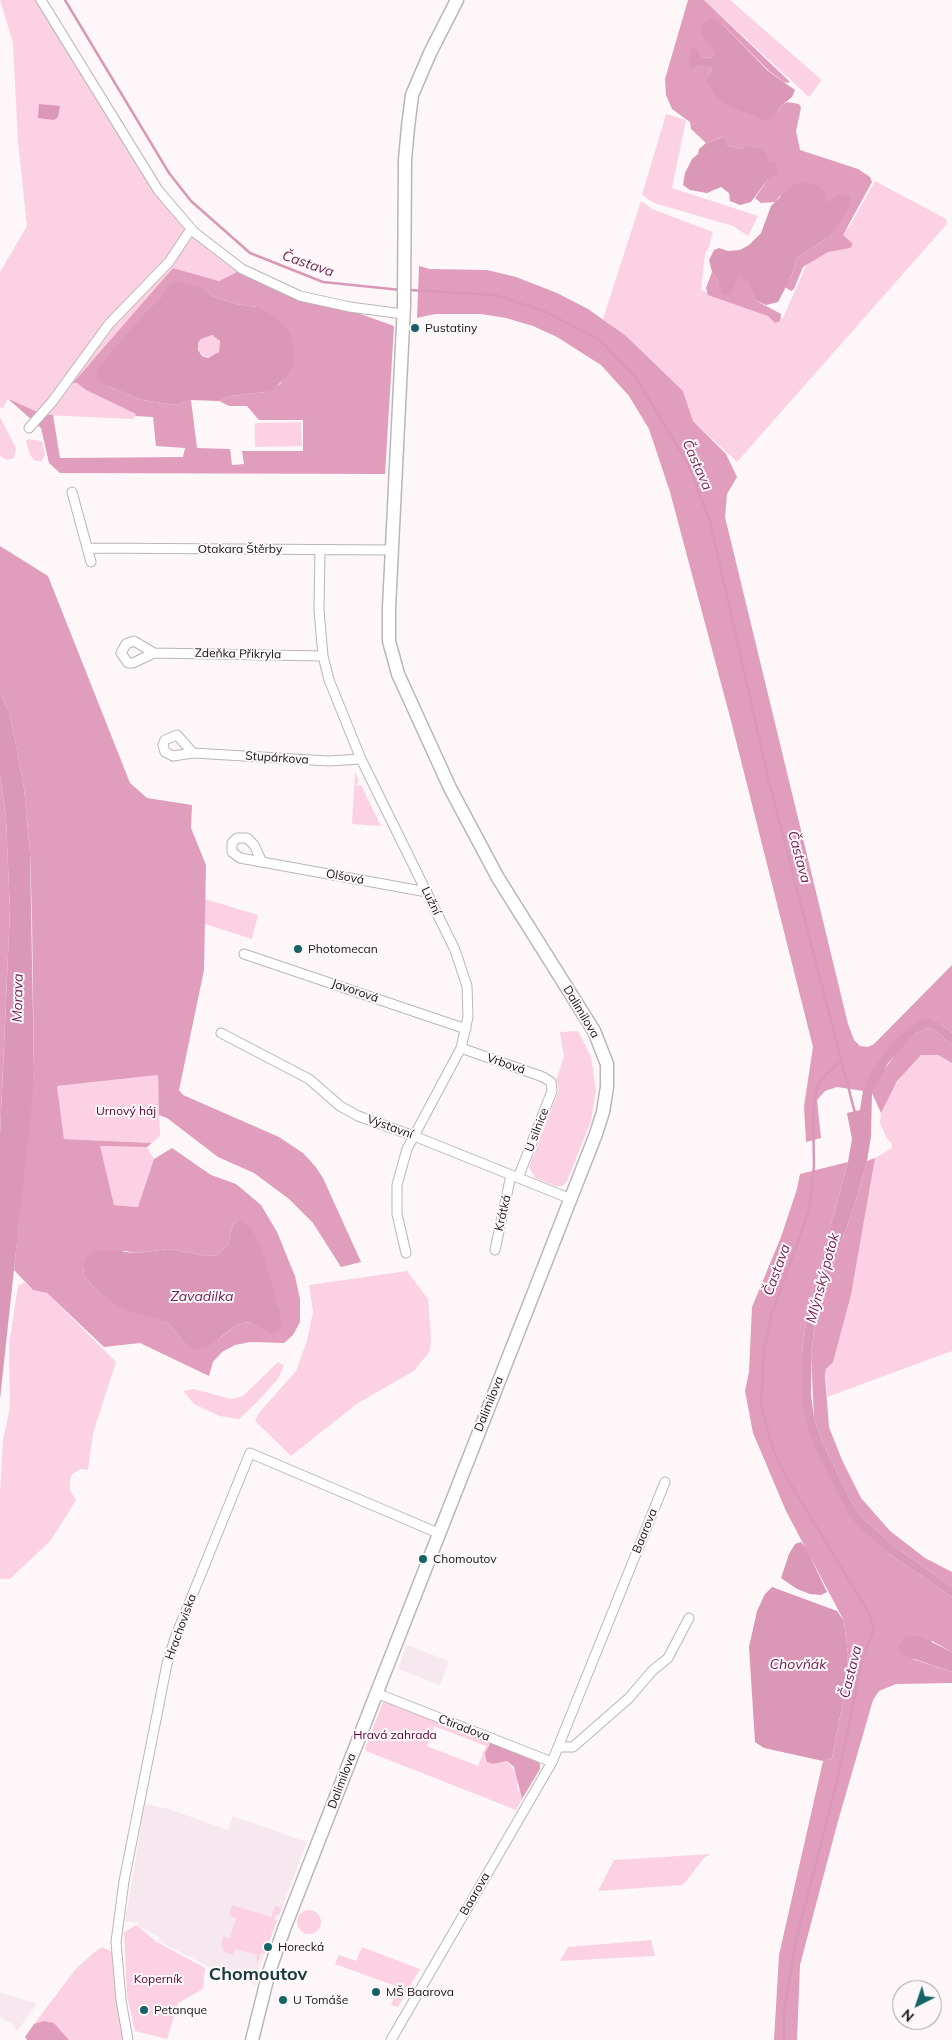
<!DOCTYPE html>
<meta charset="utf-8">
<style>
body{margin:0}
#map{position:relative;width:952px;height:2040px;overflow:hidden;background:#fef7fa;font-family:Mulish,sans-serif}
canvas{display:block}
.north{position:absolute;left:892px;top:1980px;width:50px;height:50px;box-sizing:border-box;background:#fef7fa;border:1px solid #a29d9f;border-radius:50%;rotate:221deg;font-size:14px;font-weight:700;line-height:20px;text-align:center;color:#181617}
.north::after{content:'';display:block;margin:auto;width:18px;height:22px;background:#136367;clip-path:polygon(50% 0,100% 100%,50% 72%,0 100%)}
</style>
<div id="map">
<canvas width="952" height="2040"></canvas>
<div class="north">N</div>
</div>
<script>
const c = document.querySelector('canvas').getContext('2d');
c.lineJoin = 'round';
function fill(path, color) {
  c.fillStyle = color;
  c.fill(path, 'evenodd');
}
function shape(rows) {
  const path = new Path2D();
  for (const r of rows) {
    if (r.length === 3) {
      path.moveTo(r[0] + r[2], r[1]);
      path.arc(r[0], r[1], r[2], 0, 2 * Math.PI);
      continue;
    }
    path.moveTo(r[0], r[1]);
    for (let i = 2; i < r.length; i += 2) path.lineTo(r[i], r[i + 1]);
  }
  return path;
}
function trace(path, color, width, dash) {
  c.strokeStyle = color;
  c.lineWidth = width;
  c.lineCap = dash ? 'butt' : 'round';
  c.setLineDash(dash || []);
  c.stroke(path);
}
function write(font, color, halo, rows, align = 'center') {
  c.font = font + ' Mulish,sans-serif';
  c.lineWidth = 4;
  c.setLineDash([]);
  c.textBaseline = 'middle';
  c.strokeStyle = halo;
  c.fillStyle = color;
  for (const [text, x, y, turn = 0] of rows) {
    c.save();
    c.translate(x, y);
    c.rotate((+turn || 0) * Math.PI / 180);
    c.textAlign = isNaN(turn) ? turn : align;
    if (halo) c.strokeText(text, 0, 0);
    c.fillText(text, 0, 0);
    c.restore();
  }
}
const built = shape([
 [407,1645,449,1661,440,1685,398,1669],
 [145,1804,169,1809,228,1830,233,1816,307,1842,259,1968,256,1986,225,1966,221,1973,158,1941,159,1937,138,1926,138,1923,125,1921],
 [0,1992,37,2004,17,2031,12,2024,0,2017]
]);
const green = shape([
 [0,0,38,0,156,191,239,271,219,281,173,268,77,383,86,390,136,414,133,419,44,415,8,398,3,408,0,407,0,272,27,226,18,142,13,43],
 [704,0,730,0,822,80,809,97],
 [666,114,686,120,672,188,758,216,748,236,733,226,654,203,642,195],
 [875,181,946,219,947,224,737,462,693,421,683,391,625,335,603,319,641,201,652,209,713,232,708,250,705,254,701,290,783,318,806,266,849,227],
 [209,346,11],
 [0,417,16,448,14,458,7,460,0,456],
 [301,422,302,446,255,447,255,423],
 [28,439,42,441,45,455,41,462,34,460,30,455,26,442],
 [355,772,359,781,356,786,361,785,381,826,352,824],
 [205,899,258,915,252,939,205,924],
 [578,1031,591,1057,596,1090,591,1121,567,1181,563,1186,555,1186,535,1178,529,1167,559,1090,556,1080,564,1057,560,1032],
 [929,1053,938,1055,952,1063,952,1351,827,1397,826,1369,833,1361,851,1295,875,1158,892,1148,892,1144,886,1137,880,1123,881,1113,890,1092,910,1064,921,1055],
 [158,1075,160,1136,152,1143,64,1139,57,1086],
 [99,1146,147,1147,154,1159,138,1207,114,1205],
 [407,1271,428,1299,431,1338,430,1351,414,1371,358,1403,291,1456,255,1421,258,1414,296,1371,307,1341,313,1312,309,1285],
 [24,1282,33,1290,47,1293,116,1362,93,1433,88,1470,81,1469,72,1474,70,1480,70,1490,76,1500,51,1540,10,1579,2,1579,0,1578,0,1494,3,1440,10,1407,9,1344,18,1286],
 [278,1362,284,1366,277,1380,257,1402,239,1419,219,1416,194,1404,183,1391,194,1389,231,1399,243,1396],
 [385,1701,491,1742,493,1764,507,1761,517,1774,517,1786,522,1799,516,1810,366,1751,365,1748,383,1702],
 [434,1726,486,1746,478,1766,427,1746],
 [711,1854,705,1857,683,1885,598,1891,614,1860],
 [232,1905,271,1917,275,1906,282,1908,279,1915,276,1914,274,1919,277,1920,265,1953,261,1953,258,1962,256,1961,257,1955,236,1949,233,1955,225,1952,221,1946,223,1937,230,1938,236,1918,229,1916],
 [309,1922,12],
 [136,1925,157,1942,205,1968,203,1989,178,2003,167,2039,135,2031,127,1996,124,1932],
 [651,1940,655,1956,560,1961,568,1947],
 [102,1947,112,1952,115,1958,124,2040,69,2040,54,2023,34,2024,75,1970,93,1953],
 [362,1947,420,1969,398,2007,391,2005,398,1987,335,1964,339,1955,356,1961]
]);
const forest = shape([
 [688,0,704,0,789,81,789,83,784,82,769,71,722,24,715,51,711,58,700,57,693,69,702,66,710,66,712,71,707,77,775,115,782,105,787,102,799,104,801,108,796,131,800,150,858,169,870,177,872,182,843,235,853,244,850,248,828,252,803,267,794,289,791,291,785,287,791,277,797,258,827,238,825,203,780,196,775,202,761,203,755,198,768,179,769,162,756,147,748,144,742,149,727,145,722,137,706,143,691,129,690,122,672,109,666,95,665,79],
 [419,266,430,269,487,270,516,277,557,293,588,309,625,335,683,391,693,421,726,454,737,477,727,494,725,517,848,1024,854,1040,860,1046,868,1047,874,1044,952,965,952,1033,941,1024,910,1026,881,1058,863,1091,837,1087,825,1091,817,1100,821,1138,806,1142,804,1106,813,1047,730,717,670,492,649,429,629,396,601,365,557,337,533,326,506,318,481,314,435,314,417,318],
 [173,268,219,281,239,271,394,326,385,474,60,473,49,463,41,428,7,398,44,415,53,415,60,458,183,457,185,448,156,446,153,417,135,416,136,414,86,390,77,383,73,383],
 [204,289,212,296,236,304,257,307,293,368,280,384,265,392,231,396,219,401,229,406,247,406,259,420,303,420,303,451,242,451,244,464,232,465,230,449,197,448,191,400,176,405,142,400,107,386,98,369,146,311,161,297],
 [712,272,719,283,738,277,747,279,755,300,781,314,780,321,775,323,768,316,708,295,706,288],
 [0,546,48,576,130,783,147,798,192,805,191,828,206,865,204,970,179,1090,183,1095,279,1137,303,1153,315,1166,323,1178,361,1262,341,1267,313,1223,289,1199,254,1173,218,1157,167,1118,159,1115,158,1075,57,1086,64,1139,152,1143,147,1147,100,1146,114,1205,138,1207,154,1159,172,1148,211,1175,236,1184,261,1205,277,1232,295,1276,300,1299,300,1322,293,1335,284,1343,250,1342,235,1345,222,1352,213,1362,209,1376,140,1343,104,1347,47,1293,33,1290,14,1270,34,1070,32,917,30,853,24,788,10,715,0,692],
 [239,1221,253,1230,279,1307,258,1326,250,1322,243,1323,235,1326,221,1337,185,1344,168,1323,124,1308,100,1294,84,1276,83,1266,125,1251,137,1253,168,1249,207,1256,217,1255,228,1245,233,1224],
 [0,774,6,819,10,910,0,1134],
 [928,1028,936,1031,952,1045,952,1063,938,1055,921,1055,897,1081,881,1113,872,1093,880,1075,898,1051,916,1033],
 [875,1158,851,1295,833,1362,826,1369,825,1376,829,1427,842,1460,861,1498,890,1531,925,1558,952,1572,952,1587,894,1546,864,1519,852,1503,823,1444,814,1418,811,1356,816,1314,855,1204,867,1161],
 [848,1162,807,1313,802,1355,805,1420,844,1507,888,1553,952,1597,952,1652,932,1641,913,1659,952,1672,952,1683,896,1684,879,1691,873,1700,838,1821,800,1965,797,2040,774,2040,779,1955,823,1761,832,1758,844,1696,848,1655,844,1621,786,1511,753,1433,745,1391,749,1372,752,1307,781,1237,797,1189,800,1174],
 [491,1742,535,1760,540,1764,540,1769,522,1799,514,1767,507,1761,493,1764,487,1762,485,1753],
 [44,2021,54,2023,69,2040,27,2040,25,2037,34,2024]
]);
const water = shape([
 [711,19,722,24,768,71,795,90,792,97,782,105,775,115,768,121,726,105,715,96,707,82,707,77,712,71,710,66,702,66,693,69,688,64,692,46,698,50,700,57,711,58,715,51,700,33,702,25],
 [39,104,60,106,58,117,54,120,38,118],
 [723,137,727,145,742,149,748,144,756,147,766,152,769,162,776,163,779,173,768,179,751,202,740,205,730,201,729,193,721,187,707,193,690,190,683,185,685,173,692,159,698,154,699,149,706,143],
 [806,182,819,186,825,193,826,203,839,195,850,196,850,204,841,221,827,238,797,258,791,277,778,302,766,305,755,300,747,280,738,277,731,295,722,294,719,283,712,272,709,260,714,250,719,248,728,251,740,250,749,245,761,233,771,206,792,185],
 [176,281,204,289,212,296,236,304,257,307,276,318,288,329,293,341,293,368,287,377,273,389,265,392,231,396,219,401,191,400,176,405,142,400,107,386,97,379,97,369,146,311,161,297,168,285],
 [212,335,220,341,219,352,208,358,202,356,198,350,198,343,201,339],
 [0,692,10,715,16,746,24,788,30,853,34,1070,31,1112,0,1399,0,1135,10,910,6,819,0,774],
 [929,1019,941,1024,952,1033,952,1045,936,1031,928,1028,916,1033,888,1063,872,1093,871,1136,867,1161,855,1204,816,1314,811,1356,811,1395,814,1418,823,1444,852,1503,864,1519,894,1546,952,1587,952,1597,888,1553,857,1525,844,1507,815,1448,805,1420,802,1395,802,1355,807,1313,848,1162,852,1139,847,1113,860,1110,863,1091,872,1070,891,1044,910,1026,920,1020],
 [239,1221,243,1221,253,1230,260,1245,279,1307,282,1326,279,1331,271,1334,250,1322,243,1323,235,1326,206,1348,196,1350,185,1344,168,1323,123,1309,100,1294,84,1276,83,1266,87,1256,100,1250,137,1253,168,1249,207,1256,217,1255,228,1245,233,1224],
 [801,1542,806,1548,827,1592,821,1595,810,1594,797,1589,781,1578,789,1554,795,1544],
 [772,1587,837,1611,844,1621,848,1655,844,1696,832,1758,823,1761,764,1748,755,1742,749,1647,757,1611,765,1594],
 [919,1636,952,1652,952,1672,900,1654,898,1645,907,1637]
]);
const stream = shape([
 [65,0,169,173,191,201,250,253,323,282,401,290],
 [409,290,495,295,546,312,600,340,636,378,687,462,710,521,769,782,855,1113],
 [784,2040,784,2013,796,1941,838,1777,862,1661,874,1629,869,1613,785,1475,773,1449,761,1405,764,1350,772,1313,809,1211,814,1166,813,1113,816,1092,821,1079,842,1059]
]);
const minor = shape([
 [41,0,158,190,194,232,242,269,300,296,350,307,403,314],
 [29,428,52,402,109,324,169,262,191,229],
 [72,492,91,562],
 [88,548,392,550],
 [320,550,319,610,323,656,329,680,361,759,455,950,467,986,468,1017,461,1048,407,1149,397,1185,397,1214,406,1253],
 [154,653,134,641,126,644,121,653,128,663,133,663,154,653,323,656],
 [193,753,177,735,165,740,163,745,165,752,173,756,193,753,329,761,361,759],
 [262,862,254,845,247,838,237,838,232,843,232,852,240,858,427,892],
 [244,954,466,1029],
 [221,1033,309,1079,340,1106,358,1116,414,1136,571,1199],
 [461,1048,543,1077,551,1082,552,1091,518,1178],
 [495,1250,511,1175],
 [376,1693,552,1762],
 [558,1747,573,1747,629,1698,652,1671,668,1658,689,1618],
 [128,2040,121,2000,116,1942,124,1881,167,1664,175,1638,250,1453,438,1533],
 [391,2040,552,1762,665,1482]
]);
const secondary = shape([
 [252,2040,269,1972,284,1929,596,1134,603,1112,607,1087,607,1064,594,1031,498,878,450,788,398,674,389,641,389,608,404,305,405,160,408,127,412,95,430,53,457,0]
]);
const markers = [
 [415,328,5,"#136367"],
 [298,949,5,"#136367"],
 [423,1559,5,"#136367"],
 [268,1947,5,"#136367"],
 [376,1992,5,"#136367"],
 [283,2000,5,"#136367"],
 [144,2010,5,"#136367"]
];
const poiNames = [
 ["Pustatiny",425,328],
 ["Photomecan",308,949],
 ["Chomoutov",433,1559],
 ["Horecká",278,1947],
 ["MŠ Baarova",386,1992],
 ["U Tomáše",293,2000],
 ["Petanque",154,2010]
];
const streetNames = [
 ["Otakara Štěrby",240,549],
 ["Zdeňka Přikryla",238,654,1],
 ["Stupárkova",277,758,4],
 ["Olšová",345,877,10],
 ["Lužní",431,901,64],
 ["Javorová",355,991,19],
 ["Dalimilova",581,1012,59],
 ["Vrbová",506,1064,19],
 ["Výstavní",390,1127,20],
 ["U silnice",537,1130,-69],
 ["Krátká",503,1213,-77],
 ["Dalimilova",489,1404,-68],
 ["Baarova",645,1531,-68],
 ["Hrachoviska",181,1627,-70],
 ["Ctiradova",464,1728,21],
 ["Dalimilova",342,1781,-69],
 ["Baarova",475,1894,-60]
];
const parkNames = [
 ["Urnový háj",126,1111],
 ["Hravá zahrada",395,1735],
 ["Koperník",158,1979]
];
const waterNames = [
 ["Častava",308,264,19],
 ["Častava",697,465,66],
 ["Častava",799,857,75],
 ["Morava",18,998,-89],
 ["Častava",777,1270,-70],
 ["Mlýnský potok",823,1278,-75],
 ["Zavadilka",202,1297],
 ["Chovňák",798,1665],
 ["Častava",851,1672,-76]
];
const districtNames = [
 ["Chomoutov",258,1975]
];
fill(built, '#f6e8ee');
fill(green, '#fdd1e4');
fill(forest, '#e09dbc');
fill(water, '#da97b6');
trace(stream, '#da97b6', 2.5);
trace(minor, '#bbb5b7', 11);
trace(secondary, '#bbb5b7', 15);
trace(minor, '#fff', 9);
trace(secondary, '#fff', 12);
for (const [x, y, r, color] of markers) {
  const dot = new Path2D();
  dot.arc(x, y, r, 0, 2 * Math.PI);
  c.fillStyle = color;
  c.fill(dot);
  trace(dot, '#fef7fa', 2);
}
write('12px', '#181617', '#fef7fa', poiNames, 'left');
write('12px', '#181617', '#fef7fa', streetNames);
write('12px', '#540435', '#fef7fa', parkNames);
write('italic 14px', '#6c1f4a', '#fef7fa', waterNames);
write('bold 18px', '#183b3d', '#fef7fa', districtNames);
</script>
